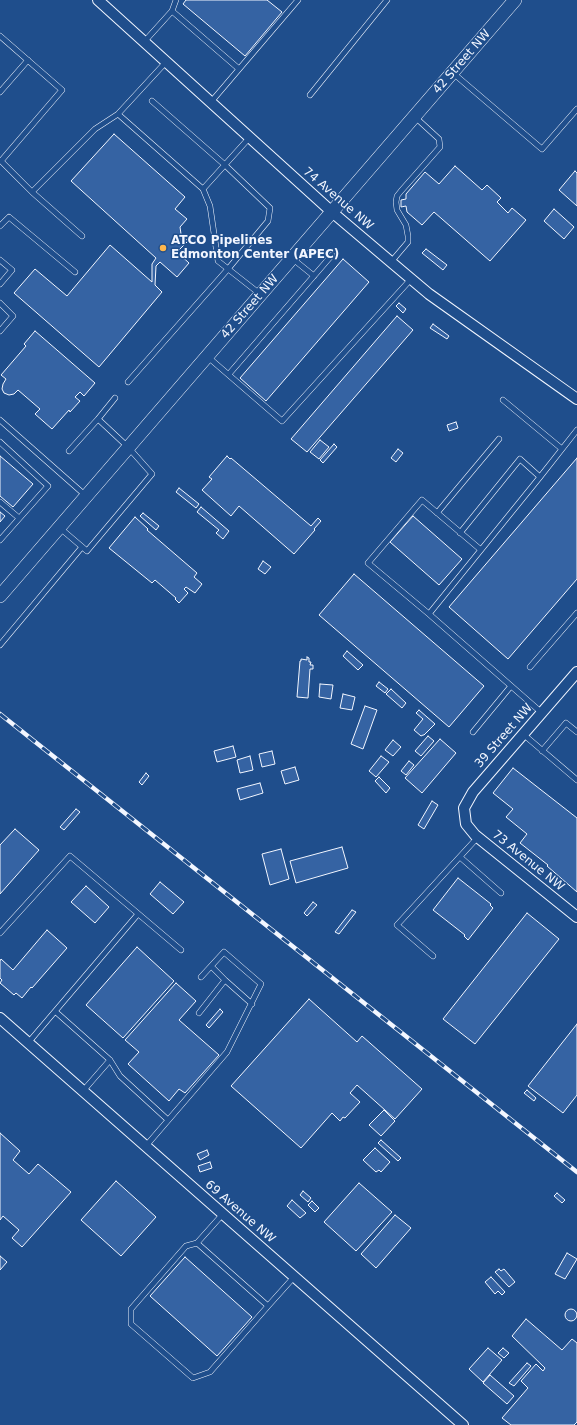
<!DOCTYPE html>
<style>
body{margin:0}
canvas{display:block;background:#1f4e8c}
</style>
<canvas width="577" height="1425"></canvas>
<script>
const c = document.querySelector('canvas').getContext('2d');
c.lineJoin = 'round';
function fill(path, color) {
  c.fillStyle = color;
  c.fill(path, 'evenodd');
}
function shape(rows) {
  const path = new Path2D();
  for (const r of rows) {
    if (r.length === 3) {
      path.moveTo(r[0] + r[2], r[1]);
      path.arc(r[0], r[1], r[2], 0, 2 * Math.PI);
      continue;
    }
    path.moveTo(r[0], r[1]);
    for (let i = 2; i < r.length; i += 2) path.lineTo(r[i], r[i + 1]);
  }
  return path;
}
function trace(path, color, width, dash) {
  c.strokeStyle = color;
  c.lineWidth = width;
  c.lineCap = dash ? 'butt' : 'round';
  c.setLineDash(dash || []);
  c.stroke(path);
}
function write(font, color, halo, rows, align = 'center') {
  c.font = font + ' "DejaVu Sans",sans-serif';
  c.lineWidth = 3;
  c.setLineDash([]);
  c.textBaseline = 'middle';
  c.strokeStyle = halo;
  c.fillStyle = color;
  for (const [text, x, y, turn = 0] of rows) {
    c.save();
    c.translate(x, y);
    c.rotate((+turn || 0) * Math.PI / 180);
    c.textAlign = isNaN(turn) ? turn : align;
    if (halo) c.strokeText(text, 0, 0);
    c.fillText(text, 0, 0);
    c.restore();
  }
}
const building = shape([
 [186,0,267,0,282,12,245,56,183,4,186,0],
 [114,134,185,197,175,209,187,219,180,227,181,234,188,241,177,252,189,263,177,277,160,262,156,266,155,285,162,292,99,367,14,293,35,269,67,296,110,245,152,282,152,264,156,258,71,181,114,134],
 [455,166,482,190,487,185,501,198,497,202,508,213,512,208,526,220,490,261,434,212,422,225,407,212,406,206,401,207,401,200,406,199,406,194,425,172,439,184,455,166],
 [575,171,577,173,577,206,559,190,575,171],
 [554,209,574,227,564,239,544,221,554,209],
 [426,249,447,265,443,270,422,253,426,249],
 [343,259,369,282,266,401,240,378,343,259],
 [399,303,406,309,403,313,396,306,399,303],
 [397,316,413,330,307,452,291,439,397,316],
 [433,324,449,336,447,339,430,328,433,324],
 [35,331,95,383,84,396,80,392,75,397,80,401,70,412,69,410,52,429,35,414,40,409,18,390,14,394,9,395,4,393,2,389,3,384,6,379,1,375,26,346,24,344,35,331],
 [456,422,458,428,449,431,447,425,456,422],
 [320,440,329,447,319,459,310,452,320,440],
 [334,444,337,447,323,463,320,460,334,444],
 [398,449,403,453,396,462,391,458,398,449],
 [0,456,33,484,13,507,0,496,0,456],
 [227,456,230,459,231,458,311,526,318,518,321,521,314,529,315,530,294,554,239,506,231,516,202,490,212,479,209,477,227,456],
 [577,458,577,579,508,659,449,607,577,458],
 [179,488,199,504,196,508,176,492,179,488],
 [201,507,229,531,223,539,216,533,219,530,197,512,201,507],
 [0,512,5,516,0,522,0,512],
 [143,513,159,526,156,530,140,516,143,513],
 [413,516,462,559,439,585,390,542,413,516],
 [135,517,148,529,147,530,197,573,194,577,202,584,195,593,186,587,184,589,188,593,179,603,175,599,176,598,155,580,152,583,109,548,135,517],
 [263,561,271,567,265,574,258,569,263,561],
 [354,574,484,686,449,727,319,615,354,574],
 [347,651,363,665,358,670,343,656,347,651],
 [307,657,309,658,309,662,311,662,310,665,313,665,313,669,310,669,308,698,297,697,300,661,301,661,301,659,307,660,307,657],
 [379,682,388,689,385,693,376,686,379,682],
 [320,684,333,685,331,699,319,697,320,684],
 [391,689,406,703,402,708,386,694,391,689],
 [343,694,355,697,352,710,340,708,343,694],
 [365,706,377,710,363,749,351,744,365,706],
 [419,710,435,724,424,735,423,735,421,736,414,730,423,719,416,713,419,710],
 [428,736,434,741,421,756,415,751,428,736],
 [440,739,456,753,422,793,405,778,440,739],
 [393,740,401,747,393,756,385,750,393,740],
 [233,746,236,757,217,762,214,751,233,746],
 [272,751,275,764,262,767,259,754,272,751],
 [250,756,253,770,240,773,237,760,250,756],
 [381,756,389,762,376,777,369,771,381,756],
 [409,761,414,765,406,775,401,771,409,761],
 [295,767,299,780,285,784,281,771,295,767],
 [513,768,577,818,577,892,547,866,548,865,520,843,527,834,506,817,513,809,493,793,513,768],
 [146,773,149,776,142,785,139,782,146,773],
 [379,777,390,788,386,793,375,781,379,777],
 [260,783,263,793,240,800,237,789,260,783],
 [432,801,438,805,424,829,418,825,432,801],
 [76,809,80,812,64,830,60,827,76,809],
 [15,829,39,850,0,894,0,845,15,829],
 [342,847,348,868,296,883,290,861,342,847],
 [281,849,289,879,270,885,262,854,281,849],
 [458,878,491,904,490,905,493,908,468,940,464,936,465,935,433,910,458,878],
 [160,882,184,902,173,914,150,894,160,882],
 [86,886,109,907,95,923,71,902,86,886],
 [313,902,317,905,307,916,304,913,313,902],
 [352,910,356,912,339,934,335,932,352,910],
 [527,913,559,939,475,1044,443,1019,527,913],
 [47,930,67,948,32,988,31,987,22,998,16,993,14,995,0,983,2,980,0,978,0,961,1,959,13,970,47,930],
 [137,947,174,981,123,1038,86,1005,137,947],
 [176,983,196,1001,179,1020,219,1055,185,1093,179,1089,169,1101,128,1064,139,1052,125,1040,176,983],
 [309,999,357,1042,362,1036,422,1089,395,1119,357,1085,350,1093,360,1102,345,1118,343,1117,340,1121,332,1113,301,1148,231,1086,309,999],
 [220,1009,223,1012,209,1028,206,1025,220,1009],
 [577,1024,577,1095,563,1113,528,1086,577,1024],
 [527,1090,536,1098,534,1101,524,1093,527,1090],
 [384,1110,395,1121,381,1136,369,1125,384,1110],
 [0,1133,20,1151,13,1160,29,1174,38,1164,71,1192,22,1247,12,1238,19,1230,3,1216,0,1220,0,1133],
 [381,1140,401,1158,398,1161,378,1143,381,1140],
 [375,1148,390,1162,381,1172,379,1170,376,1172,363,1160,375,1148],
 [207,1150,209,1155,200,1160,197,1154,207,1150],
 [210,1162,212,1168,200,1172,198,1166,210,1162],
 [116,1181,156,1217,121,1256,81,1220,116,1181],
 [359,1183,392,1212,356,1251,324,1222,359,1183],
 [303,1191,311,1198,308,1202,300,1195,303,1191],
 [557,1193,565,1200,562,1203,554,1196,557,1193],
 [292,1200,306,1213,300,1218,287,1206,292,1200],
 [312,1201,319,1208,315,1212,308,1205,312,1201],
 [395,1215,411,1228,376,1268,361,1254,395,1215],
 [567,1253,577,1259,565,1279,555,1274,567,1253],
 [0,1256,7,1262,0,1270,0,1256],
 [185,1257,252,1317,217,1356,150,1296,185,1257],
 [499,1269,501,1271,504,1269,515,1282,509,1287,495,1272,499,1269],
 [491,1277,505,1292,502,1295,498,1291,495,1294,485,1282,491,1277],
 [571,1315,6],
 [526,1319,562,1350,572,1339,577,1343,577,1422,574,1425,511,1425,502,1418,528,1388,521,1381,536,1364,543,1371,545,1368,512,1336,526,1319],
 [488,1348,502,1360,483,1382,469,1369,488,1348],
 [503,1348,509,1353,504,1358,498,1353,503,1348],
 [527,1363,531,1366,514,1386,509,1383,527,1363],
 [490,1375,514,1396,507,1404,483,1383,490,1375]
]);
const service = shape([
 [172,11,239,69],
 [0,36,62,90,1,161,32,192,95,129,118,114],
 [144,42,172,11,176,0],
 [166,62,118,114,203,189],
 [453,73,542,149,577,109],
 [0,92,28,60],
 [310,95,387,0],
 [211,102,298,0],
 [250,137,203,189,210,206,218,261,260,294],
 [32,192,82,236],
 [0,226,9,217,75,272],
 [293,259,314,276],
 [0,260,12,270,0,284],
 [391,262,408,242,408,236,406,225,397,210,396,202,397,196,401,191,440,147,439,139,415,117],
 [0,303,13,316,0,331],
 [208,357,282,421,411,279],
 [229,374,332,255],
 [128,382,228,269,268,221,270,208,225,165,152,101],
 [503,400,562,449],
 [0,420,85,495],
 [0,442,48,486,0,540],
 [69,451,98,419],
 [0,502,19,518],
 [437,513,499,439],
 [60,528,87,551,152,474,128,447,98,419,115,398],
 [460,533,520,459,540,477],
 [481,550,422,500,368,563,429,614,540,477,577,430],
 [429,614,542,713],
 [0,645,82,547],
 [530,667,577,613],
 [473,732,511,686],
 [523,734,577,780],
 [542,751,566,723,577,732],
 [460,857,501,893],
 [0,933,70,856,181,950],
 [433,956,397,925,478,837],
 [211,966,225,980],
 [56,1012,110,1060,120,1076,168,1120],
 [199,1013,225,980,252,1004],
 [28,1043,138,914],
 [83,1091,110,1060],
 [145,1147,227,1052,261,984,224,952,201,977],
 [222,1215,197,1243,268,1306,294,1277],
 [197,1243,186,1246,131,1309,131,1324,193,1378,210,1372,268,1306]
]);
const minor = shape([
 [98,0,332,212,391,262,429,294,577,399],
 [577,672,473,792,464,808,466,824,475,835,577,917],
 [0,1018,463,1425]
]);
const tertiary = shape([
 [0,596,515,0]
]);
const rail = shape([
 [0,714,577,1172]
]);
const markers = [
 [163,248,4,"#ffb74d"]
];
const streetNames = [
 ["42 Street NW",462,62,-49],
 ["74 Avenue NW",338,199,41],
 ["42 Street NW",250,307,-49],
 ["39 Street NW",504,736,-49],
 ["73 Avenue NW",528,861,39],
 ["69 Avenue NW",240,1212,41]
];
const poiNames = [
 ["ATCO Pipelines",171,241],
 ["Edmonton Center (APEC)",171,255]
];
fill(building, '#3563a3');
trace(building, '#f2f6ff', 1);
trace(service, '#f2f6ff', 6);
trace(minor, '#f2f6ff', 12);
trace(tertiary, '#f2f6ff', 14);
trace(service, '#1f4e8c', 5);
trace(minor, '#1f4e8c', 10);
trace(tertiary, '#1f4e8c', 13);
trace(rail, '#f2f6ff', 4.5);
trace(rail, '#1f4e8c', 3, [9]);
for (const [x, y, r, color] of markers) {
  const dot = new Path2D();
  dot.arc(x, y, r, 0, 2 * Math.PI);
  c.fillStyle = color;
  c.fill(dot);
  trace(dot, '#1f4e8c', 1.5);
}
write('12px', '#f2f6ff', '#1f4e8c', streetNames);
write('bold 12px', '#f2f6ff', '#1f4e8c', poiNames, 'left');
</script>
